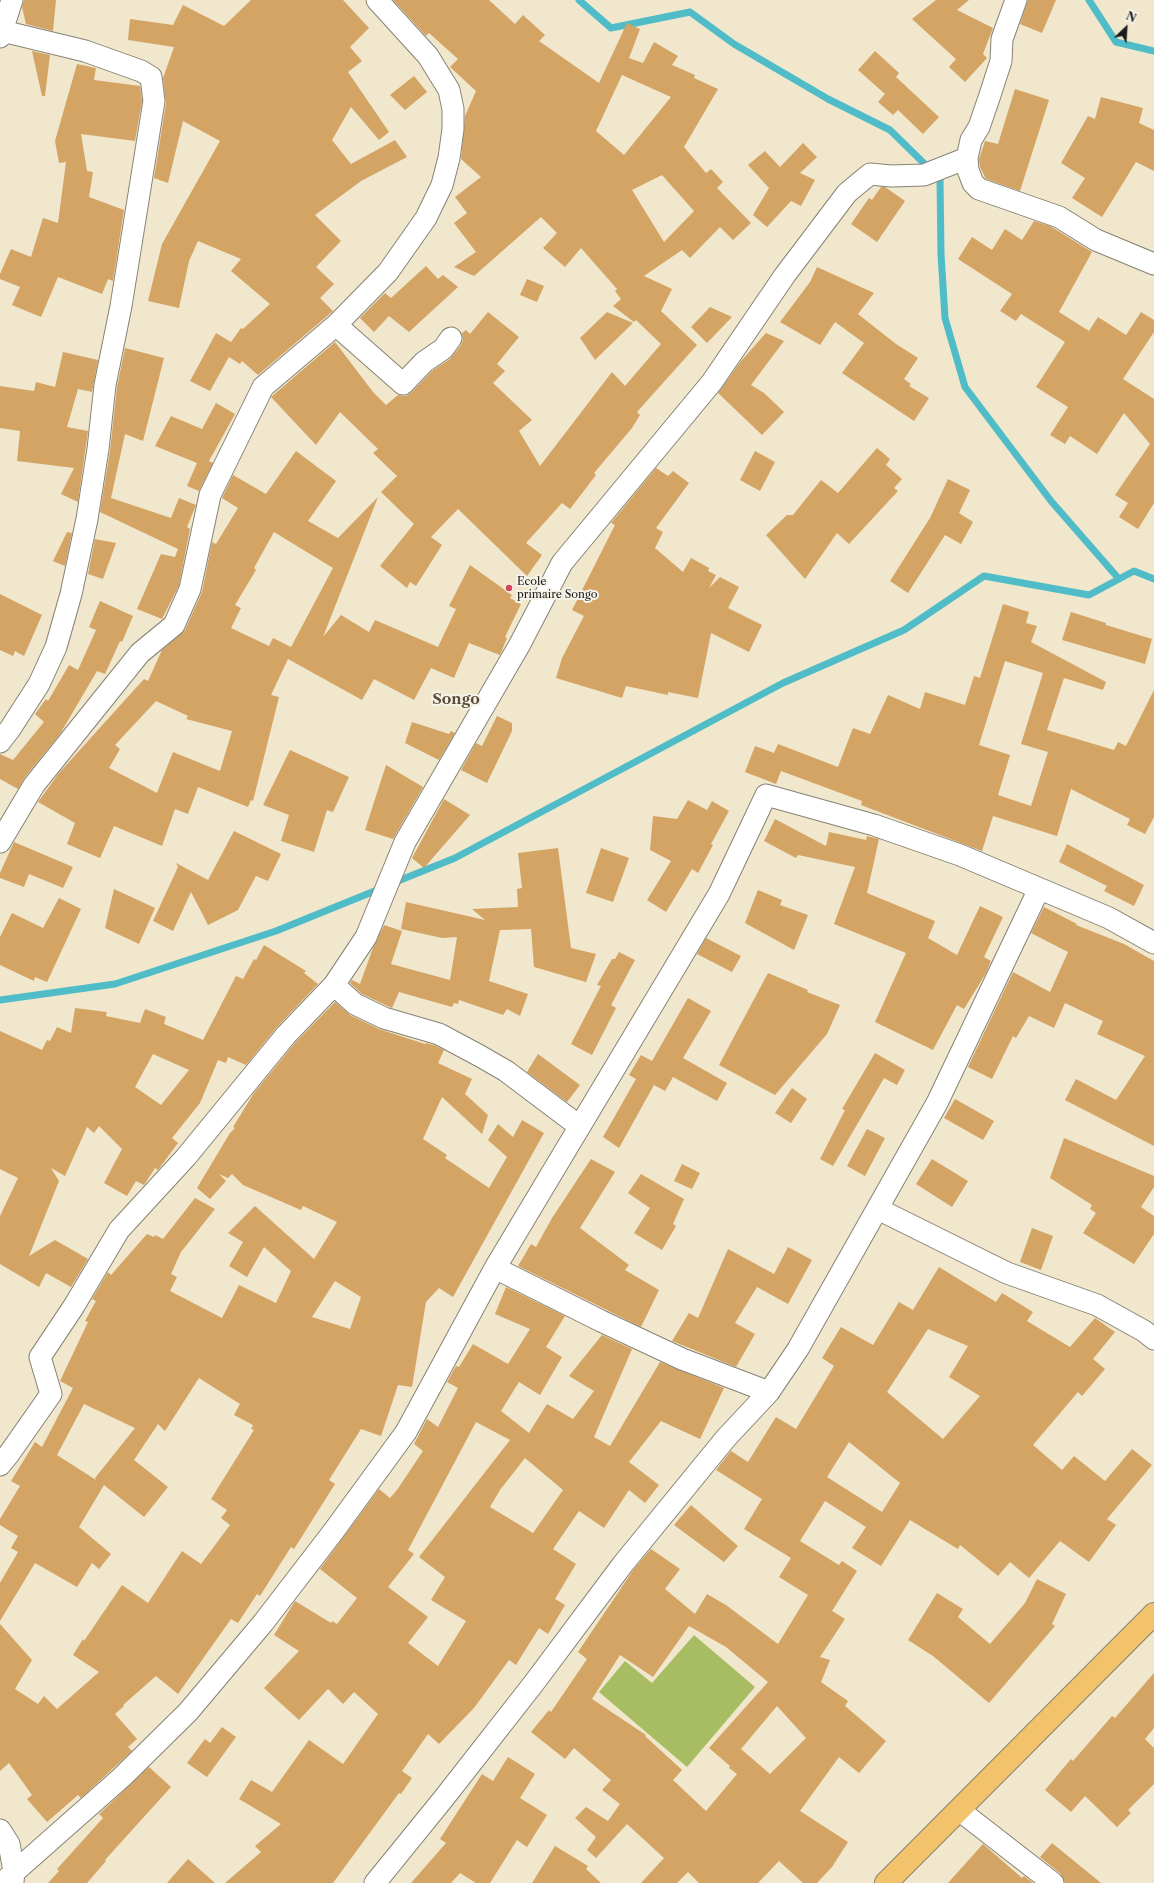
<!DOCTYPE html>
<style>
body{margin:0}
#map{position:relative;width:1154px;height:1883px;overflow:hidden;background:#f0e7cd;font-family:"Libre Caslon Text",serif}
canvas{display:block}
.north{position:absolute;left:1106px;top:8px;width:40px;height:40px;-webkit-text-stroke:3px #f7f3e8;paint-order:stroke;rotate:25deg;font-size:11px;font-weight:700;line-height:16px;text-align:center;color:#1c1c1c}
.north::after{content:'';display:block;margin:auto;width:14px;height:18px;background:#1c1c1c;clip-path:polygon(50% 0,100% 100%,50% 72%,0 100%)}
</style>
<div id="map">
<canvas width="1154" height="1883"></canvas>
<div class="north">N</div>
</div>
<script>
const c = document.querySelector('canvas').getContext('2d');
c.lineJoin = 'round';
function fill(path, color) {
  c.fillStyle = color;
  c.fill(path, 'evenodd');
}
function shape(rows) {
  const path = new Path2D();
  for (const r of rows) {
    path.moveTo(r[0], r[1]);
    for (let i = 2; i < r.length; i += 2) path.lineTo(r[i], r[i + 1]);
  }
  return path;
}
function trace(path, color, width, dash) {
  c.strokeStyle = color;
  c.lineWidth = width;
  c.lineCap = dash ? 'butt' : 'round';
  c.setLineDash(dash || []);
  c.stroke(path);
}
function write(font, color, halo, rows, align = 'center') {
  c.font = font + ' "Libre Caslon Text",serif';
  c.lineWidth = 4;
  c.setLineDash([]);
  c.textBaseline = 'middle';
  c.strokeStyle = halo;
  c.fillStyle = color;
  for (const [text, x, y, turn = 0] of rows) {
    c.save();
    c.translate(x, y);
    c.rotate((+turn || 0) * Math.PI / 180);
    c.textAlign = isNaN(turn) ? turn : align;
    if (halo) c.strokeText(text, 0, 0);
    c.fillText(text, 0, 0);
    c.restore();
  }
}
const green = shape([
 [694,1635,755,1687,687,1767,599,1692,625,1661,652,1683]
]);
const stream = shape([
 [579,0,611,28,690,12,734,44,828,99,890,130,940,179,941,254,945,318,965,387,1051,501,1119,579],
 [1089,0,1116,42,1154,51],
 [393,883,455,858,783,683,904,630,984,576,1089,595,1134,571,1154,579],
 [0,1000,115,984,276,931,382,888]
]);
const building = shape([
 [24,0,56,0,53,31,26,24,22,7],
 [251,0,343,0,369,28,350,47,362,61,348,72,389,132,379,140,351,107,332,140,351,164,395,140,407,157,361,181,315,215,341,241,316,267,334,284,320,298,333,311,258,375,242,361,240,364,229,357,210,391,190,381,216,333,231,342,241,328,243,329,270,304,231,271,241,259,198,241,189,261,179,308,148,301,162,244,220,141,183,121,168,183,154,178,166,103,163,78,174,47,128,40,130,19,173,25,183,5,224,26],
 [393,0,489,0,515,24,523,15,545,35,539,41,599,83,627,23,640,29,629,58,643,63,654,42,678,56,672,65,695,75,694,78,718,89,684,147,706,173,711,169,723,182,717,188,751,223,733,240,720,227,690,258,682,250,644,276,672,289,661,311,697,345,637,412,640,415,632,428,594,473,596,475,570,509,562,503,526,543,542,555,527,576,458,509,431,537,442,545,416,586,410,582,407,588,380,566,414,524,381,492,397,476,373,453,378,449,340,412,316,445,271,397,335,342,373,392,386,405,398,395,406,396,411,393,432,371,450,359,461,345,463,340,462,333,466,330,470,334,488,312,519,337,497,364,505,371,493,383,532,420,519,431,540,466,612,372,625,386,661,344,636,320,634,322,613,306,621,299,615,291,617,289,581,248,565,267,543,248,557,233,541,217,474,276,454,267,476,252,454,223,467,213,455,197,481,177,461,159,465,116,476,91,450,67,458,59,429,33,426,36],
 [622,75,671,97,624,155,596,131],
 [662,175,694,211,664,242,632,190],
 [936,0,969,0,957,10,993,28,983,54,987,58,965,82,949,67,956,59,912,19],
 [1028,0,1056,0,1042,33,1020,24],
 [32,51,50,55,45,96,42,96],
 [875,51,899,73,896,77,939,117,923,134,898,110,893,115,878,102,885,94,858,70],
 [77,64,96,68,94,80,140,86,142,101,135,141,81,134,87,171,93,172,89,197,124,210,113,281,108,279,102,294,58,277,41,317,12,305,20,287,0,279,0,274,11,249,31,257,43,218,58,223,66,162,59,163,55,141],
 [414,76,427,92,405,110,390,95],
 [1015,89,1049,100,1020,191,986,179,980,167,979,159,985,141,998,144],
 [1101,97,1143,108,1139,123,1154,130,1154,171,1136,162,1102,217,1072,198,1085,178,1061,163,1088,116,1095,119],
 [803,143,817,157,800,173,815,180,801,206,791,201,767,227,753,215,769,188,748,165,765,151,780,167],
 [881,187,885,187,905,201,877,242,851,224,869,198,872,200],
 [1034,221,1050,226,1092,252,1059,312,1089,331,1098,317,1126,335,1141,312,1154,320,1154,332,1123,379,1154,399,1154,503,1138,529,1119,517,1128,503,1115,495,1150,444,1124,413,1097,454,1070,436,1065,444,1050,435,1068,407,1036,387,1065,342,1021,314,1016,321,1000,311,1012,294,958,259,972,237,992,250,1005,229,1022,240],
 [426,266,438,279,443,275,458,287,409,332,389,316,374,332,360,318,385,293,391,298],
 [817,267,874,293,858,314,896,344,918,358,904,379,911,384,909,386,929,398,914,421,842,373,864,343,835,322,820,345,780,322,810,282],
 [527,279,544,286,537,302,520,295],
 [710,307,732,317,707,343,691,327],
 [607,312,633,323,595,360,580,338],
 [766,333,784,341,751,385,764,393,784,412,762,435,718,393,741,361],
 [125,348,164,358,143,441,125,434,111,498,171,518,179,498,196,505,187,527,190,529,179,585,162,619,137,609,161,554,175,557,178,549,100,512,110,451,117,387],
 [63,352,98,360,92,392,78,389,67,427,88,431,78,502,61,494,74,468,17,461,20,431,0,428,0,386,34,391,36,382,55,387],
 [216,403,235,414,209,461,213,463,199,491,187,486,197,463,155,446,171,416,202,429],
 [877,448,890,459,886,465,902,479,894,488,898,491,849,544,837,533,805,579,766,535,787,515,793,515,821,480,838,493],
 [296,451,336,481,308,521,338,538,378,497,323,637,341,615,369,632,375,620,438,647,456,609,449,606,470,565,512,595,510,598,521,604,505,637,507,638,500,655,469,643,454,678,431,668,414,700,374,679,362,700,288,659,271,695,279,697,253,801,251,800,248,807,198,787,188,814,175,809,162,846,114,826,100,858,67,844,75,823,38,802,59,773,144,679,148,681,162,650,185,630,202,592,212,542,216,544,238,508,222,498,233,475,266,494],
 [274,532,333,568,291,647,273,638,269,646,231,628,241,608,235,605,256,570,254,568],
 [156,701,188,716,186,719,232,731,220,771,173,752,157,793,109,768,120,749,115,745],
 [755,451,775,462,760,491,740,480],
 [656,468,668,476,673,471,689,483,656,528,663,532,655,548,683,572,691,558,709,568,708,571,716,575,709,588,720,577,739,587,728,608,762,625,749,652,711,633,698,698,668,692,668,695,626,686,622,698,556,678,562,658,584,616,572,610,615,525,611,523],
 [948,479,970,490,959,513,973,522,961,544,945,535,908,593,890,581,930,518],
 [67,532,72,533,65,566,53,561],
 [95,539,116,543,103,579,88,574],
 [0,594,42,615,24,656,15,651,13,656,0,650],
 [100,601,133,616,122,642,120,641,105,674,97,671,60,734,25,777,18,789,0,779,0,754,13,760,44,722,35,714,46,699,48,701,69,665,78,670,96,630,89,627],
 [1003,604,1029,612,1026,623,1037,626,1031,642,1106,682,1103,690,1064,678,1047,730,1114,750,1118,742,1126,746,1154,690,1154,817,1145,834,1127,825,1130,819,1071,789,1057,836,993,816,982,851,861,805,862,801,781,771,776,784,745,772,755,746,774,753,778,744,838,767,853,728,870,734,888,695,920,709,925,692,965,705,974,676,980,678],
 [1005,661,1043,673,1021,744,1048,752,1031,806,998,795,1010,755,979,745],
 [1071,612,1106,623,1106,625,1152,639,1145,664,1062,640],
 [497,716,512,723,512,731,487,783,461,770,476,743,482,746],
 [412,722,449,734,451,731,455,733,439,760,405,743],
 [290,750,349,777,333,812,327,810,314,852,281,841,289,815,263,805],
 [386,765,423,787,393,839,365,830],
 [444,799,470,815,424,868,412,858],
 [688,800,707,810,712,801,729,811,711,844,713,845,698,873,692,869,666,912,647,900,671,861,650,850,653,816,677,819],
 [775,819,826,846,829,832,866,840,867,836,879,839,867,893,935,921,928,938,957,955,980,906,1003,917,984,957,991,961,986,973,964,1009,957,1005,933,1050,875,1022,906,953,834,924,855,867,798,855,796,858,764,841],
 [234,831,281,854,268,881,256,876,238,910,208,925,191,892,173,931,153,921,178,867,176,863,208,880],
 [14,842,73,867,63,888,29,874,24,887,0,878,0,873],
 [1067,844,1144,885,1134,906,1104,891,1107,886,1059,862],
 [558,848,571,948,596,954,586,982,534,967,531,929,500,930,489,981,528,994,520,1016,507,1009,503,1015,459,1000,458,1004,454,1003,452,1007,399,992,392,1008,362,994,350,983,352,980,360,984,373,948,384,925,402,931,391,964,450,980,457,937,442,938,401,929,406,902,485,920,472,909,518,907,517,889,522,888,518,853],
 [601,848,629,858,613,902,586,893],
 [114,889,155,908,139,944,105,928],
 [758,890,782,900,780,905,808,915,794,950,745,923],
 [59,898,81,909,47,982,35,977,34,981,0,965,0,937,12,913,43,928],
 [1044,907,1077,924,1076,925,1124,944,1154,961,1154,1146,1065,1100,1076,1079,1116,1100,1145,1056,1097,1034,1103,1021,1065,1003,1054,1028,1029,1016,1016,1038,1013,1036,992,1079,968,1067,1013,972,1050,992,1068,952,1031,933],
 [706,938,741,956,732,972,697,954],
 [264,945,306,971,304,973,318,984,277,1027,246,1065,228,1057,226,1063,218,1060,200,1103,172,1138,178,1143,158,1170,155,1168,144,1185,136,1181,127,1196,104,1183,122,1149,99,1126,94,1133,87,1127,65,1176,51,1168,59,1181,29,1256,55,1240,88,1259,71,1287,46,1273,39,1287,0,1264,0,1216,18,1178,0,1169,0,1031,42,1050,47,1040,50,1041,57,1027,71,1033,75,1008,107,1012,106,1016,140,1023,145,1009,166,1017,164,1024,203,1040,236,976,243,979,254,959,256,960],
 [153,1054,189,1070,161,1105,135,1087],
 [619,952,635,960,611,1005,616,1008,592,1055,571,1044,601,986,597,985,612,959,615,959],
 [768,973,808,990,807,992,840,1005,827,1034,775,1095,719,1065],
 [688,998,711,1011,683,1058,727,1083,717,1101,673,1077,665,1091,654,1085,619,1148,603,1137,636,1079,629,1075,641,1055,652,1061],
 [335,1002,350,1015,379,1029,425,1044,426,1043,434,1045,444,1050,438,1063,472,1079,465,1094,488,1115,482,1134,442,1097,423,1139,447,1155,445,1158,489,1188,507,1157,488,1140,498,1124,513,1137,522,1120,544,1133,453,1297,439,1288,426,1302,412,1387,398,1385,381,1436,361,1429,329,1480,335,1484,294,1549,291,1547,260,1596,257,1594,238,1623,231,1619,178,1694,156,1676,123,1705,124,1706,115,1714,137,1739,128,1747,132,1751,81,1798,78,1795,47,1822,27,1799,32,1795,9,1763,0,1771,0,1624,32,1660,15,1689,38,1704,44,1696,57,1709,99,1672,73,1655,83,1639,84,1641,122,1585,148,1603,182,1551,201,1564,230,1525,221,1518,227,1510,211,1499,254,1430,251,1429,253,1425,234,1415,240,1404,199,1378,165,1431,158,1424,134,1460,168,1487,144,1517,104,1485,79,1527,111,1554,99,1569,92,1563,77,1587,35,1563,0,1621,0,1583,18,1552,11,1548,18,1536,0,1525,0,1519,20,1486,11,1481,35,1442,42,1447,73,1388,60,1381,88,1322,85,1321,96,1301,92,1299,108,1272,111,1275,147,1234,154,1237,155,1235,163,1239,195,1198,215,1209,181,1252,171,1274,177,1277,170,1291,222,1318,239,1285,276,1303,291,1271,264,1247,247,1277,229,1266,243,1242,228,1233,255,1206,314,1259,337,1222,303,1206,301,1210,243,1185,232,1174,228,1178,219,1174,226,1181,210,1199,197,1188,230,1133,235,1128,233,1127,254,1093,295,1043],
 [335,1281,361,1297,350,1329,312,1317],
 [84,1404,135,1428,95,1478,96,1480,57,1455],
 [875,1053,905,1070,897,1085,884,1078,833,1166,820,1159,845,1110,842,1109],
 [538,1054,580,1085,567,1102,527,1072],
 [792,1088,807,1099,791,1123,775,1113],
 [955,1099,994,1121,983,1140,944,1118],
 [867,1129,885,1138,865,1176,847,1166],
 [1064,1138,1154,1176,1154,1187,1141,1207,1154,1216,1154,1234,1134,1264,1083,1233,1096,1213,1090,1209,1092,1205,1050,1178],
 [591,1159,615,1172,580,1228,629,1265,625,1270,659,1290,641,1327,518,1266,531,1244,536,1247,552,1218],
 [932,1159,968,1181,952,1207,916,1184],
 [682,1164,700,1173,692,1189,674,1181],
 [641,1174,684,1199,673,1224,676,1226,662,1250,634,1233,650,1208,628,1193],
 [1032,1228,1053,1236,1041,1270,1020,1262],
 [788,1247,812,1260,788,1304,757,1287,735,1323,755,1334,736,1367,672,1341,689,1313,698,1318,728,1249,774,1274],
 [939,1267,996,1302,1002,1293,1033,1312,1027,1321,1070,1347,1095,1318,1115,1332,1093,1359,1105,1369,1082,1396,1078,1392,1033,1445,1062,1470,1074,1456,1105,1481,1132,1449,1152,1465,1107,1519,1116,1525,1089,1562,1060,1541,1029,1578,1010,1562,998,1576,960,1545,958,1549,910,1520,881,1566,852,1548,866,1527,825,1501,800,1541,839,1565,842,1561,857,1571,832,1611,845,1619,820,1657,830,1660,821,1682,848,1701,845,1706,886,1741,859,1773,839,1757,800,1811,848,1842,832,1867,817,1883,803,1883,779,1861,758,1883,699,1883,688,1872,677,1883,641,1883,664,1858,627,1824,596,1858,587,1850,596,1837,575,1818,586,1807,608,1821,620,1804,602,1790,611,1780,574,1748,565,1759,531,1732,549,1710,551,1712,587,1659,578,1652,634,1569,651,1549,680,1569,665,1589,695,1614,707,1594,726,1605,778,1644,808,1595,779,1577,791,1558,744,1529,762,1499,716,1470,731,1451,748,1462,776,1417,796,1429,834,1366,822,1358,841,1327,873,1345,899,1302,913,1310],
 [928,1329,968,1346,949,1377,980,1396,943,1439,887,1392],
 [849,1442,900,1483,882,1512,827,1477],
 [689,1626,726,1647,768,1682,709,1748,730,1766,729,1768,737,1774,706,1811,673,1780,682,1770,645,1736,646,1735,592,1699,620,1655,653,1677],
 [777,1706,806,1738,770,1774,741,1749],
 [506,1287,565,1316,546,1347,562,1357,540,1395,519,1382,501,1411,529,1433,547,1404,573,1419,594,1391,569,1376,602,1335,632,1349,594,1437,610,1446,660,1362,724,1388,700,1439,661,1421,629,1462,659,1485,645,1503,629,1490,604,1528,579,1511,553,1549,576,1564,555,1599,565,1605,548,1634,539,1628,516,1665,509,1660,474,1708,439,1744,428,1734,402,1771,412,1778,401,1794,399,1793,333,1883,225,1883,261,1852,255,1846,281,1824,239,1799,251,1780,272,1792,309,1740,343,1764,378,1714,354,1692,343,1704,328,1689,299,1720,264,1688,299,1651,274,1635,295,1601,331,1623,332,1621,337,1624,357,1598,320,1569,379,1489,390,1498,397,1490,423,1451,414,1444,427,1419,438,1427,458,1388,447,1382,456,1366,459,1367,473,1344,508,1364,530,1329,495,1314],
 [476,1422,510,1440,419,1557,445,1577,431,1600,466,1621,438,1666,408,1643,428,1617,388,1587,414,1554,408,1550],
 [525,1458,563,1490,533,1533,490,1507,500,1490],
 [691,1505,738,1546,724,1562,674,1525],
 [1037,1579,1066,1594,1052,1624,1055,1626,989,1703,933,1656,908,1640,937,1593,963,1609,958,1617,990,1644,1025,1603],
 [1154,1673,1154,1728,1145,1739,1154,1748,1154,1784,1128,1810,1131,1813,1117,1827,1085,1796,1071,1812,1045,1790,1071,1759,1073,1761,1112,1716,1115,1718],
 [222,1727,236,1737,207,1777,187,1763,205,1739,210,1743],
 [508,1757,535,1774,520,1798,547,1815,527,1847,517,1840,490,1883,476,1883,460,1873,451,1883,411,1883,446,1843,440,1839,482,1774,493,1781],
 [149,1767,171,1787,105,1860,106,1861,87,1883,48,1883,59,1871,57,1869,103,1818,99,1814],
 [1052,1843,1101,1883,1065,1883,1061,1874,1040,1857],
 [983,1844,1022,1878,1024,1876,1033,1883,948,1883],
 [555,1846,588,1866,586,1869,601,1883,532,1883],
 [188,1859,215,1883,167,1883]
]);
const street = shape([
 [1016,0,1002,39,1001,61,990,95,979,127,971,140,967,158,968,170,973,183,979,189,1059,217,1096,240,1154,264],
 [0,37,12,0],
 [336,325,403,384,424,362,443,349,451,338],
 [0,742,10,729,39,684,56,647,71,594,87,519,98,449,105,385,121,306,154,101,151,77,141,71,85,51,2,31],
 [0,842,34,785,140,653,174,625,190,589,210,495,263,387,336,325,388,272,426,218,442,185,449,158,453,129,453,109,449,90,428,56,377,0],
 [334,985,355,1004,384,1018,439,1034,480,1056,506,1071,579,1126],
 [878,1209,1007,1273,1097,1305,1144,1331,1154,1339],
 [495,1268,601,1321,682,1359,769,1392],
 [0,1465,9,1454,51,1394,40,1357,74,1306,119,1230,186,1157,286,1035,334,985,366,937,405,842,520,644,562,563,712,382,785,275,847,193,870,174,891,176,924,175,967,158],
 [959,1810,1053,1883],
 [0,1830,9,1844,14,1871,13,1882],
 [2,1883,122,1777,188,1712,263,1623,333,1532,406,1432,495,1268,719,894,766,795,874,825,960,855,1109,918,1154,943],
 [375,1883,444,1798,534,1683,623,1564,726,1438,769,1392,798,1349,937,1103,1039,889]
]);
const highway = shape([
 [886,1883,1154,1614]
]);
const markers = [
 [509,588,4,"#d1495b"]
];
const poiNames = [
 ["Ecole",517,582],
 ["primaire Songo",517,595]
];
const districtNames = [
 ["Songo",456,700]
];
fill(green, '#a8bc61');
trace(stream, '#4fbcc7', 7);
fill(building, '#d3a464');
trace(street, '#868274', 23);
trace(highway, '#868274', 24);
trace(street, '#fff', 21);
trace(highway, '#f2c36a', 22);
for (const [x, y, r, color] of markers) {
  const dot = new Path2D();
  dot.arc(x, y, r, 0, 2 * Math.PI);
  c.fillStyle = color;
  c.fill(dot);
  trace(dot, '#f7f3e8', 1.5);
}
write('11px', '#1c1c1c', '#f7f3e8', poiNames, 'left');
write('bold 15px', '#5c4c35', '#f7f3e8', districtNames);
</script>
